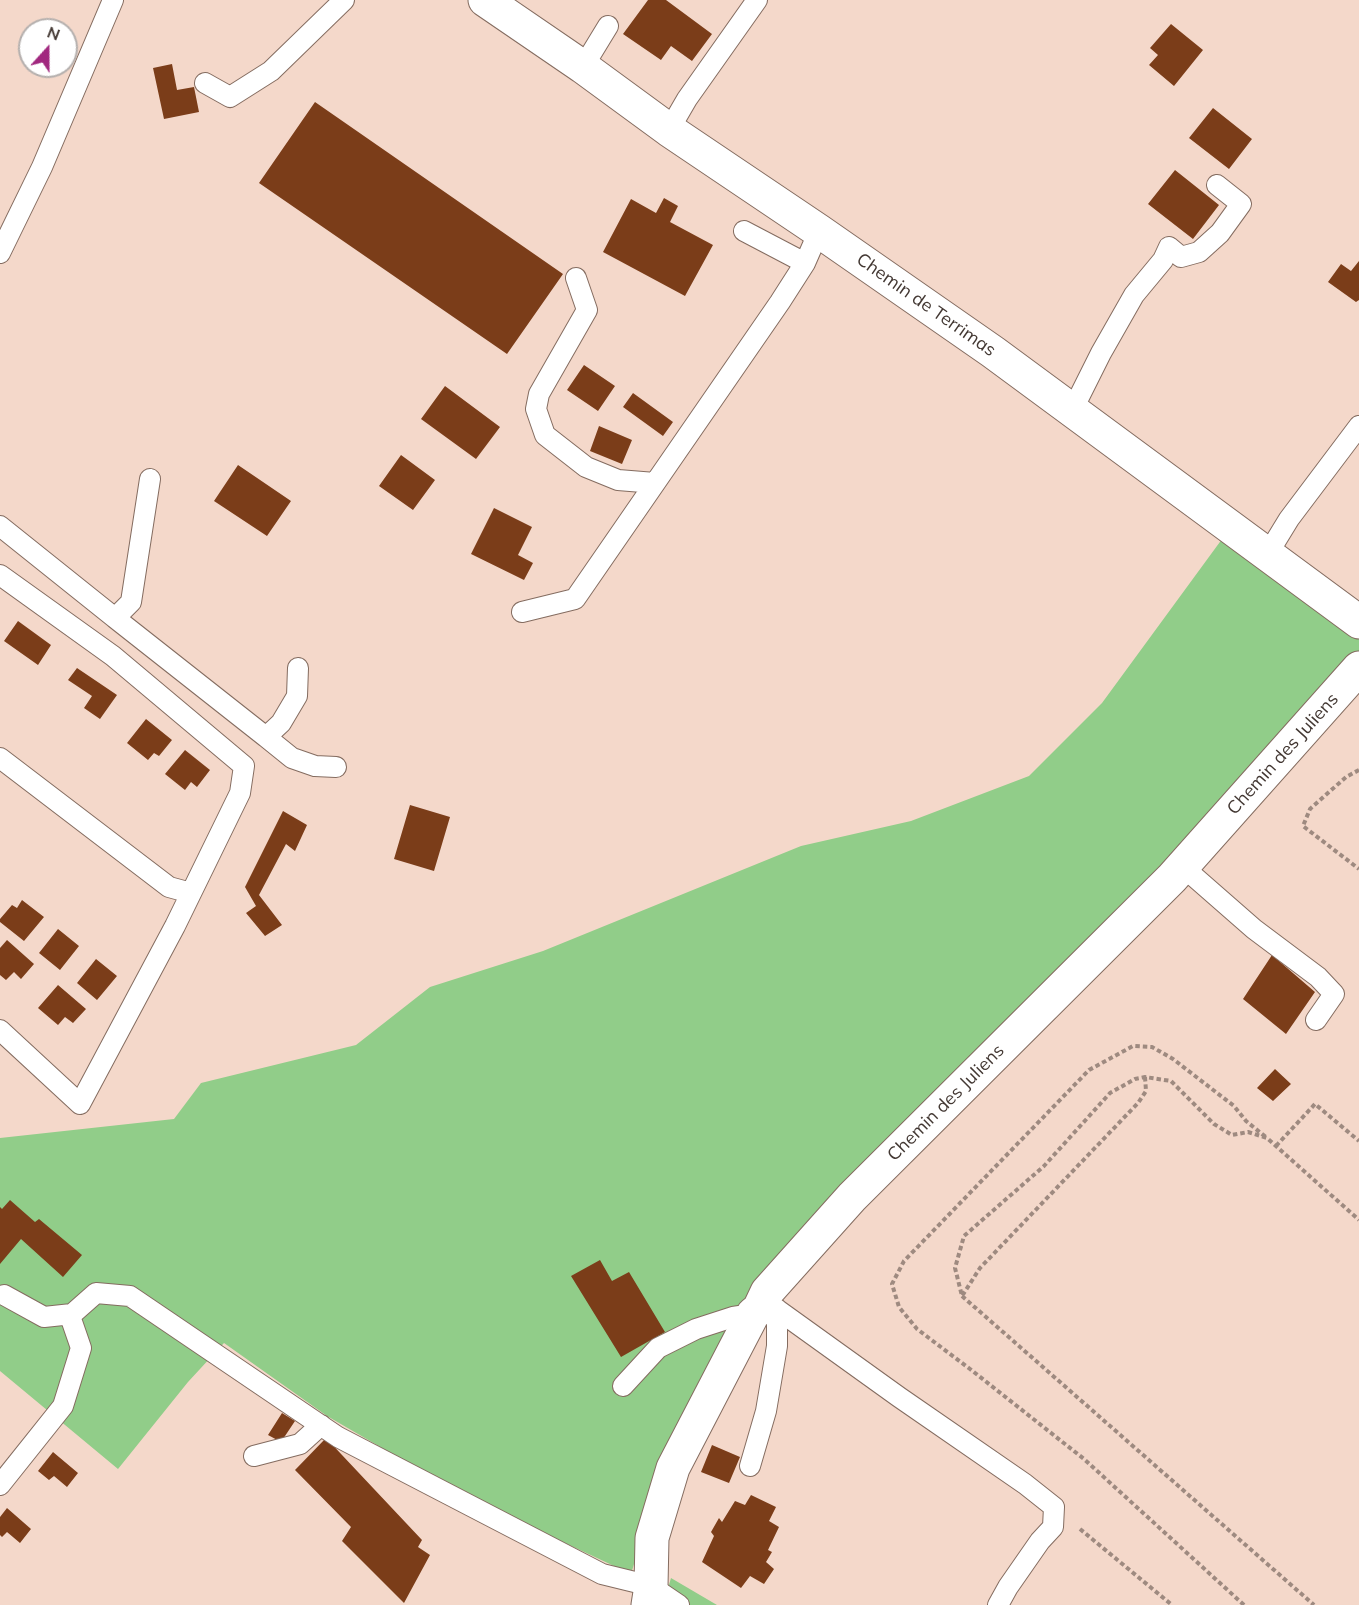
<!DOCTYPE html>
<style>
body{margin:0}
#map{position:relative;width:1359px;height:1605px;overflow:hidden;background:#f4d8ca;font-family:Mulish,sans-serif}
canvas{display:block}
.north{position:absolute;left:18px;top:18px;width:60px;height:60px;box-sizing:border-box;background:#fff;border:2px solid #b4afad;border-radius:50%;rotate:21deg;font-size:16px;font-weight:700;line-height:24px;text-align:center;color:#433833}
.north::after{content:'';display:block;margin:auto;width:21px;height:27px;background:#a1287f;clip-path:polygon(50% 0,100% 100%,50% 72%,0 100%)}
</style>
<div id="map">
<canvas width="1359" height="1605"></canvas>
<div class="north">N</div>
</div>
<script>
const c = document.querySelector('canvas').getContext('2d');
c.lineJoin = 'round';
function fill(path, color) {
  c.fillStyle = color;
  c.fill(path, 'evenodd');
}
function shape(rows) {
  const path = new Path2D();
  for (const r of rows) {
    path.moveTo(r[0], r[1]);
    for (let i = 2; i < r.length; i += 2) path.lineTo(r[i], r[i + 1]);
  }
  return path;
}
function trace(path, color, width, dash) {
  c.strokeStyle = color;
  c.lineWidth = width;
  c.lineCap = dash ? 'butt' : 'round';
  c.setLineDash(dash || []);
  c.stroke(path);
}
function write(font, color, halo, rows, align = 'center') {
  c.font = font + ' Mulish,sans-serif';
  c.lineWidth = 6;
  c.setLineDash([]);
  c.textBaseline = 'middle';
  c.strokeStyle = halo;
  c.fillStyle = color;
  for (const [text, x, y, turn = 0] of rows) {
    c.save();
    c.translate(x, y);
    c.rotate((+turn || 0) * Math.PI / 180);
    c.textAlign = isNaN(turn) ? turn : align;
    if (halo) c.strokeText(text, 0, 0);
    c.fillText(text, 0, 0);
    c.restore();
  }
}
const green = shape([
 [1225,535,1359,635,1359,659,1164,867,803,1233,666,1458,631,1574,463,1495,327,1416,224,1343,188,1382,118,1469,0,1371,0,1138,174,1119,201,1083,356,1045,430,987,543,951,801,846,911,821,1029,776,1102,703],
 [671,1578,717,1605,663,1605]
]);
const building = shape([
 [648,0,666,0,712,34,692,61,671,46,661,60,623,34],
 [1171,24,1203,50,1174,86,1149,65,1158,55,1150,48],
 [172,64,177,90,194,87,199,112,164,119,153,68],
 [315,102,563,274,507,354,259,183],
 [1213,108,1252,139,1229,169,1189,138],
 [1175,170,1219,205,1193,239,1148,204],
 [664,198,678,206,670,222,713,245,685,296,603,252,631,199,656,213],
 [1359,261,1359,300,1356,302,1328,282,1341,264,1351,271],
 [584,365,615,386,598,411,567,390],
 [445,386,500,427,476,459,421,419],
 [633,393,673,422,663,436,623,407],
 [599,426,632,440,622,464,590,451],
 [401,455,435,480,413,510,379,486],
 [238,465,291,501,267,536,214,501],
 [494,508,532,527,518,555,533,563,524,580,471,554],
 [18,621,51,645,38,665,4,641],
 [77,668,117,695,100,719,84,708,92,696,68,680],
 [146,719,172,740,159,756,154,753,148,760,127,743],
 [185,750,210,770,197,787,191,782,185,790,165,774],
 [410,805,450,817,434,871,394,859],
 [283,811,307,825,295,851,286,844,259,895,282,925,265,936,246,913,256,906,245,887],
 [22,900,44,917,24,941,0,922,0,919,12,905,17,908],
 [58,929,79,946,60,970,39,953],
 [7,940,34,964,21,979,14,972,6,980,0,975,0,948],
 [1272,955,1315,992,1286,1034,1243,999],
 [96,959,117,976,97,1000,77,983],
 [58,985,86,1009,73,1023,65,1017,58,1025,38,1008],
 [1275,1069,1291,1084,1273,1101,1257,1088],
 [10,1200,35,1222,39,1219,82,1255,63,1277,21,1239,0,1264,0,1207,2,1209],
 [600,1260,612,1281,629,1272,665,1332,621,1357,571,1276],
 [282,1413,295,1421,281,1442,268,1435],
 [326,1438,422,1540,418,1547,430,1555,404,1603,342,1541,351,1527,295,1470],
 [712,1445,740,1457,729,1483,701,1472],
 [53,1452,78,1473,67,1487,54,1476,49,1480,38,1471],
 [751,1495,776,1507,769,1521,779,1527,768,1550,772,1552,766,1562,774,1569,764,1584,750,1576,741,1588,702,1562,714,1536,711,1532,719,1518,722,1522,735,1501,745,1505],
 [7,1508,31,1529,20,1543,7,1532,2,1537,0,1535,0,1517]
]);
const path = shape([
 [1359,770,1346,777,1310,809,1303,826,1359,869],
 [1145,1077,1146,1091,1138,1103,980,1268,962,1296,955,1268,964,1236,1044,1166,1110,1093,1135,1079,1145,1077,1171,1081,1214,1124,1232,1135,1248,1132,1267,1138,1359,1220],
 [1276,1146,1315,1104,1359,1141],
 [962,1296,1314,1605],
 [1080,1529,1172,1605],
 [1244,1605,1084,1459,970,1369,917,1329,899,1307,892,1284,904,1261,1089,1070,1133,1046,1152,1047,1173,1059,1234,1106,1246,1121,1267,1138]
]);
const service = shape([
 [583,67,608,26],
 [205,83,230,97,271,71,344,0],
 [669,130,687,99,757,0],
 [744,231,805,263],
 [0,253,42,167,113,0],
 [576,278,587,310,539,394,536,409,545,435,586,467,618,480,655,483],
 [1072,411,1101,353,1134,295,1163,260,1169,247,1181,257,1199,252,1220,233,1241,204,1217,185],
 [0,526,115,618,131,602,150,479],
 [1267,555,1289,519,1359,426],
 [0,575,113,656,244,766,240,793,175,926,80,1104,0,1030],
 [522,612,575,599,780,302,805,263,819,231],
 [115,618,266,737,281,723,297,696,298,668],
 [266,737,292,758,315,766,336,767],
 [0,758,169,887,191,893],
 [1182,866,1254,929,1318,977,1334,994,1316,1020],
 [4,1295,44,1317,72,1314],
 [764,1300,899,1397,1025,1484,1054,1507,1053,1527,1040,1541,1008,1587,998,1605],
 [623,1386,658,1348,696,1329,733,1317,753,1314],
 [254,1456,300,1444,321,1425],
 [750,1466,766,1411,777,1346,777,1309],
 [0,1485,63,1406,81,1348,70,1316,96,1293,130,1296,338,1437,602,1574,651,1586,679,1605]
]);
const minor = shape([
 [485,0,583,67,669,130,819,231,993,352,1359,622],
 [648,1605,651,1586,652,1538,673,1468,753,1314,759,1309,767,1292,852,1197,1172,878,1359,668]
]);
const streetNames = [
 ["Chemin de Terrimas",926,305,35],
 ["Chemin des Juliens",1283,754,-48],
 ["Chemin des Juliens",946,1103,-45]
];
fill(green, '#91cd89');
fill(building, '#7b3d19');
trace(service, '#846c60', 22);
trace(minor, '#846c60', 35);
trace(path, '#9e8a80', 4, [4.5, 3]);
trace(service, '#fff', 20);
trace(minor, '#fff', 33);
write('18px', '#433833', '#fff', streetNames);
</script>
